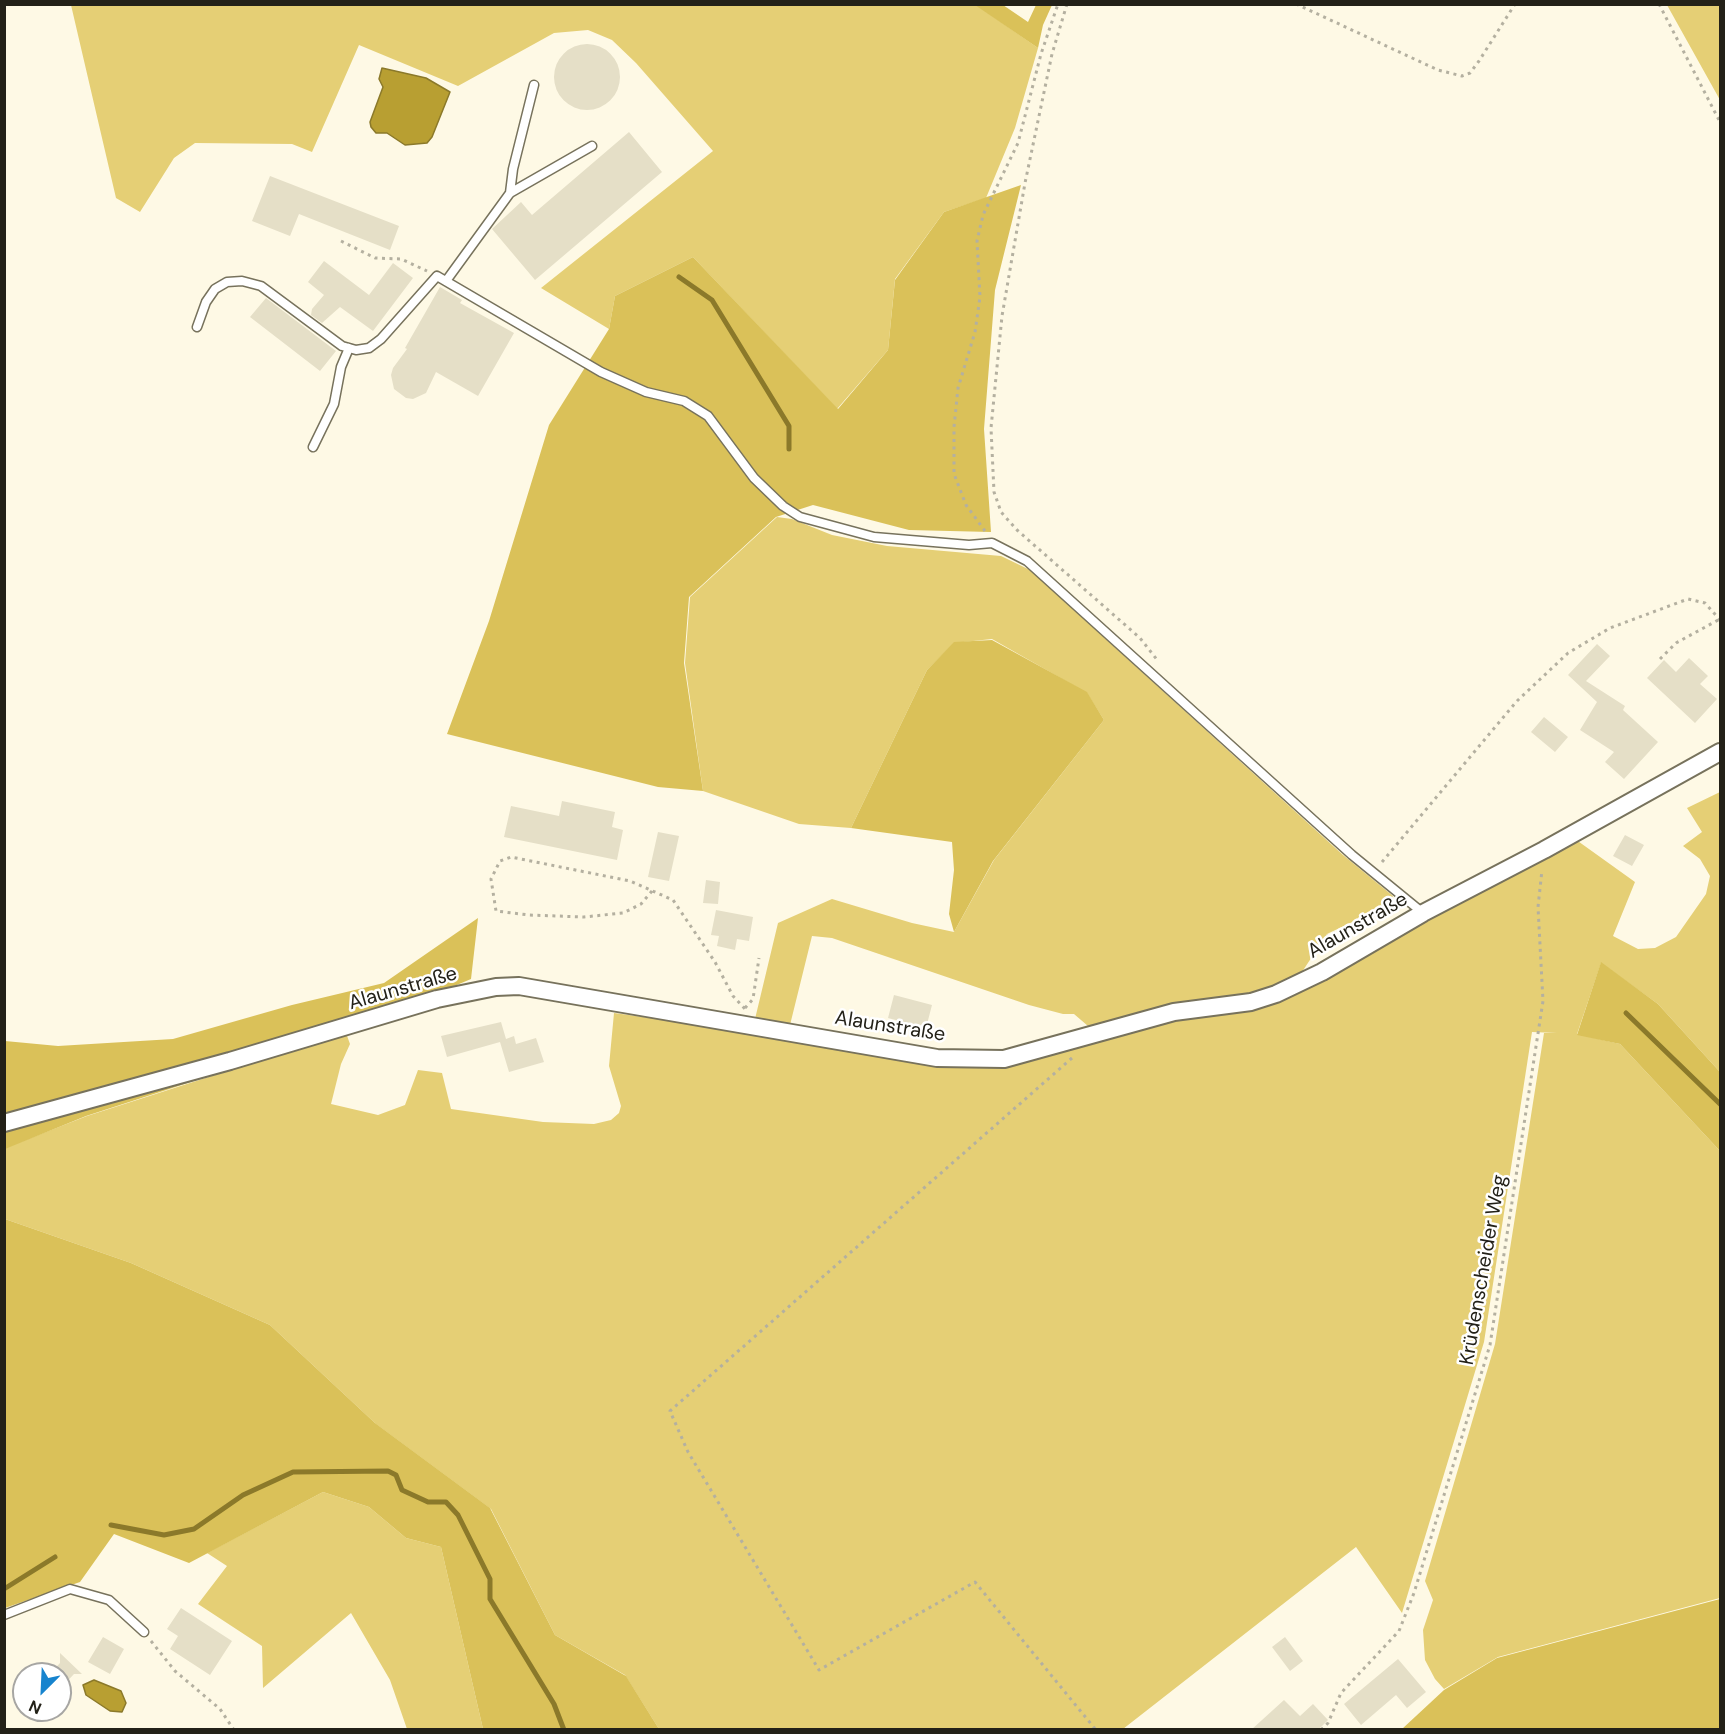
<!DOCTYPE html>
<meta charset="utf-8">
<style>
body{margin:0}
#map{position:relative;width:1725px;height:1734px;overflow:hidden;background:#fef9e5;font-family:"DM Sans",sans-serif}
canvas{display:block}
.frame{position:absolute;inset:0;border:6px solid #232118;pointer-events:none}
.north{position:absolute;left:12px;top:1662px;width:60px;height:60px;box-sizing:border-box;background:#fff;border:2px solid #a7a6a3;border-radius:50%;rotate:204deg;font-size:16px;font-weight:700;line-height:24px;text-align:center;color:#232118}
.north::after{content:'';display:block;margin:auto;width:21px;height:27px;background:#1784ce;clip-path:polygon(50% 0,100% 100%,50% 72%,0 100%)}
</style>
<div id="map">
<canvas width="1725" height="1734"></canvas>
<div class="frame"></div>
<div class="north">N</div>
</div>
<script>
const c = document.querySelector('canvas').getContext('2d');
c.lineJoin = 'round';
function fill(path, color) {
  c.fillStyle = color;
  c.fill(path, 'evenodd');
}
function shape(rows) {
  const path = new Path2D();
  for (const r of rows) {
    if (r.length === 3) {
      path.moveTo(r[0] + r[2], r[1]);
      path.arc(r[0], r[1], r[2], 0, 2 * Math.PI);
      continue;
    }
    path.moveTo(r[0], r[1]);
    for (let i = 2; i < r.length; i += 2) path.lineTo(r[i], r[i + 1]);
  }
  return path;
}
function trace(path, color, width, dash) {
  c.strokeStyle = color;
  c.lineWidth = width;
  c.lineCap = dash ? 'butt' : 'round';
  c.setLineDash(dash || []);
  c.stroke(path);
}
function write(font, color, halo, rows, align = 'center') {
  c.font = font + ' "DM Sans",sans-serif';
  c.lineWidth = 5;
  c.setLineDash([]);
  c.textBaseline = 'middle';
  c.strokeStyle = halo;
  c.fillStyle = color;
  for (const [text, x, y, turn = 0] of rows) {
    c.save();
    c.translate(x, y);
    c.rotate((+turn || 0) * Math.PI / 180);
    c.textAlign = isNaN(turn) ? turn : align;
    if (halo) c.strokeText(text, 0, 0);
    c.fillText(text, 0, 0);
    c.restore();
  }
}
const green = shape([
 [975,4,1038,48,1015,128,986,198,944,212,895,279,888,350,837,409,693,257,615,296,609,329,541,288,713,151,636,63,612,40,588,30,554,33,458,86,359,45,312,152,292,144,195,143,174,158,140,212,116,198,71,5],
 [1667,5,1720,5,1720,100],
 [777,517,792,519,832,535,887,546,1001,556,1030,570,1343,855,1393,896,1388,905,1327,934,1300,975,1253,993,1141,1012,1088,1026,1074,1014,1063,1014,1029,1005,832,938,812,936,790,1025,755,1019,778,923,832,899,912,923,954,932,994,860,1104,720,1087,693,992,639,954,643,927,670,851,828,799,824,703,791,685,663,690,597],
 [1720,792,1720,1072,1658,1004,1601,963,1577,1034,1620,1044,1720,1151,1720,1598,1498,1657,1444,1689,1435,1679,1425,1660,1423,1630,1433,1600,1425,1581,1495,1344,1544,1033,1557,1033,1532,1032,1484,1342,1402,1613,1356,1547,1123,1729,659,1729,625,1675,555,1635,491,1509,376,1424,270,1325,131,1263,5,1219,5,1148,87,1116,346,1033,350,1044,341,1064,331,1104,378,1115,405,1105,418,1070,442,1073,451,1109,543,1122,594,1124,611,1120,619,1113,621,1106,609,1066,614,1013,804,1039,971,1066,1194,1015,1234,1011,1575,839,1635,882,1613,936,1638,949,1655,948,1676,937,1706,894,1710,876,1700,859,1683,846,1702,832,1687,808],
 [323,1492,369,1507,406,1538,441,1547,483,1729,407,1729,390,1680,351,1613,263,1688,262,1646,198,1604,227,1566,207,1553]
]);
const forest = shape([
 [975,5,1003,5,1028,22,1036,5,1052,5,1043,25,1038,48],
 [1021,185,995,290,984,429,991,532,909,530,813,505,776,517,689,597,684,663,703,791,658,787,447,734,489,621,549,425,609,329,615,296,693,257,838,409,888,350,895,280,944,212],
 [992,640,1087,692,1104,720,993,861,954,932,949,914,954,870,952,842,851,828,927,670,954,642],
 [478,918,471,979,345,1032,86,1116,5,1149,5,1041,58,1046,173,1039,292,1005,384,983],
 [1601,962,1658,1004,1720,1072,1720,1151,1620,1044,1577,1035],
 [5,1219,131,1263,270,1325,375,1423,490,1508,555,1635,626,1676,659,1729,483,1729,441,1547,406,1538,369,1507,323,1492,189,1563,114,1534,80,1582,5,1608],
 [1720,1599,1720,1729,1402,1729,1444,1690,1497,1658]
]);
const water = shape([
 [382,68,426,78,450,92,432,137,427,143,405,145,387,133,376,133,371,127,370,122,383,87,379,79,382,68],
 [94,1680,121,1691,126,1703,122,1712,110,1711,86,1695,83,1685,94,1680]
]);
const stream = shape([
 [679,277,712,300,789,426,789,449],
 [1626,1013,1720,1104],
 [111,1525,164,1535,194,1529,243,1495,293,1472,388,1471,396,1475,402,1490,428,1502,446,1502,458,1515,490,1579,490,1599,554,1704,564,1730],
 [4,1589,55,1557]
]);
const building = shape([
 [587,77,33],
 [629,132,662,172,535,280,492,229,521,202,532,215],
 [270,176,399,226,390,250,299,214,290,236,252,221],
 [324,261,369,295,393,263,413,278,373,331,340,307,322,323,311,315,312,309,324,295,308,282],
 [440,287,462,300,460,303,514,333,478,396,436,372,426,393,413,399,406,398,394,389,391,375,393,368,407,349,405,348],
 [266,298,336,351,320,371,250,317],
 [1597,644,1610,656,1586,681,1625,706,1623,710,1658,742,1624,779,1605,762,1614,752,1580,730,1597,702,1568,675],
 [1689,658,1708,676,1700,684,1717,699,1695,723,1647,678,1664,660,1676,672],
 [1544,717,1568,737,1555,752,1531,732],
 [562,801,615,812,612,827,623,830,617,860,504,837,511,806,559,816],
 [658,832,679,836,669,881,648,877],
 [1625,835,1644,845,1632,866,1613,856],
 [706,880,720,882,718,904,703,903],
 [716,910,753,917,749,941,737,939,735,950,717,946,719,936,711,935],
 [894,995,932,1005,926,1028,888,1018],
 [501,1022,506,1039,514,1036,516,1044,536,1038,544,1062,509,1072,500,1042,447,1057,441,1036],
 [181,1608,232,1641,210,1675,170,1649,178,1636,167,1629],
 [103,1637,124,1649,110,1674,88,1662],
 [1285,1637,1303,1661,1290,1671,1272,1647],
 [60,1653,82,1674,74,1674,60,1689,60,1674,50,1674,60,1663],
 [1398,1659,1426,1692,1407,1708,1396,1695,1361,1725,1344,1704],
 [1284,1700,1300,1716,1313,1704,1328,1720,1318,1730,1251,1730]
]);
const path = shape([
 [1067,4,1052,54,1025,183,1002,316,991,428,994,492,1001,512,1017,530,1140,638,1158,661],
 [1296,4,1438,70,1462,76,1470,73,1479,61,1515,4],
 [1659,4,1720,122],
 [341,241,375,258,401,259,427,271],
 [985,531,966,505,954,474,954,427,958,388,975,332,980,297,977,241,983,215,1018,143,1041,54,1058,4],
 [1660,659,1676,643,1720,619],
 [1382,862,1517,701,1568,653,1610,628,1688,599,1705,603,1720,620],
 [652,891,641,904,623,913,584,917,529,915,496,911,491,879,500,861,511,857,630,881,673,900,715,962,733,996,745,1009],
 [1321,952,1328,936,1349,926,1371,924],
 [745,1008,753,999,759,958],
 [1072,1058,670,1411,688,1452,819,1670,975,1582,1096,1730],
 [151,1641,175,1671,220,1709,234,1730],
 [1321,1730,1328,1723,1341,1693,1399,1631,1414,1593,1490,1345,1543,1001,1538,907,1542,870]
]);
const lane = shape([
 [510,193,513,169,534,85],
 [446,281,510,193,592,146],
 [197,327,206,302,215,289,227,282,242,281,261,286,342,346,356,350,369,348,381,339,437,276,601,372,646,392,684,401,708,416,754,478,783,506,800,517,874,537,969,545,992,543,1027,561,1352,855,1423,913],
 [313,447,334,404,341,367,349,348],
 [4,1615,70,1589,109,1600,144,1632]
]);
const street = shape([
 [4,1123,230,1061,437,999,496,987,519,986,937,1058,1004,1059,1174,1012,1251,1002,1276,994,1322,972,1423,913,1544,850,1720,752]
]);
const streetNames = [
 ["Alaunstraße",1358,926,-30],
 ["Alaunstraße",403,989,-16],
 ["Alaunstraße",890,1027,9],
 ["Krüdenscheider Weg",1484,1270,-80]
];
fill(green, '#e5cf75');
fill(forest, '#dac159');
fill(water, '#b89f32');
trace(water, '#8b792a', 1.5);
trace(stream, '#8b792a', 5);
fill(building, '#e5dfc7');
trace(lane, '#77725c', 11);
trace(street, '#77725c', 20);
trace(path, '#b4b0a0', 3, [3, 4.5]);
trace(lane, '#fff', 8);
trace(street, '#fff', 16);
write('20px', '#232118', '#fff', streetNames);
</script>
